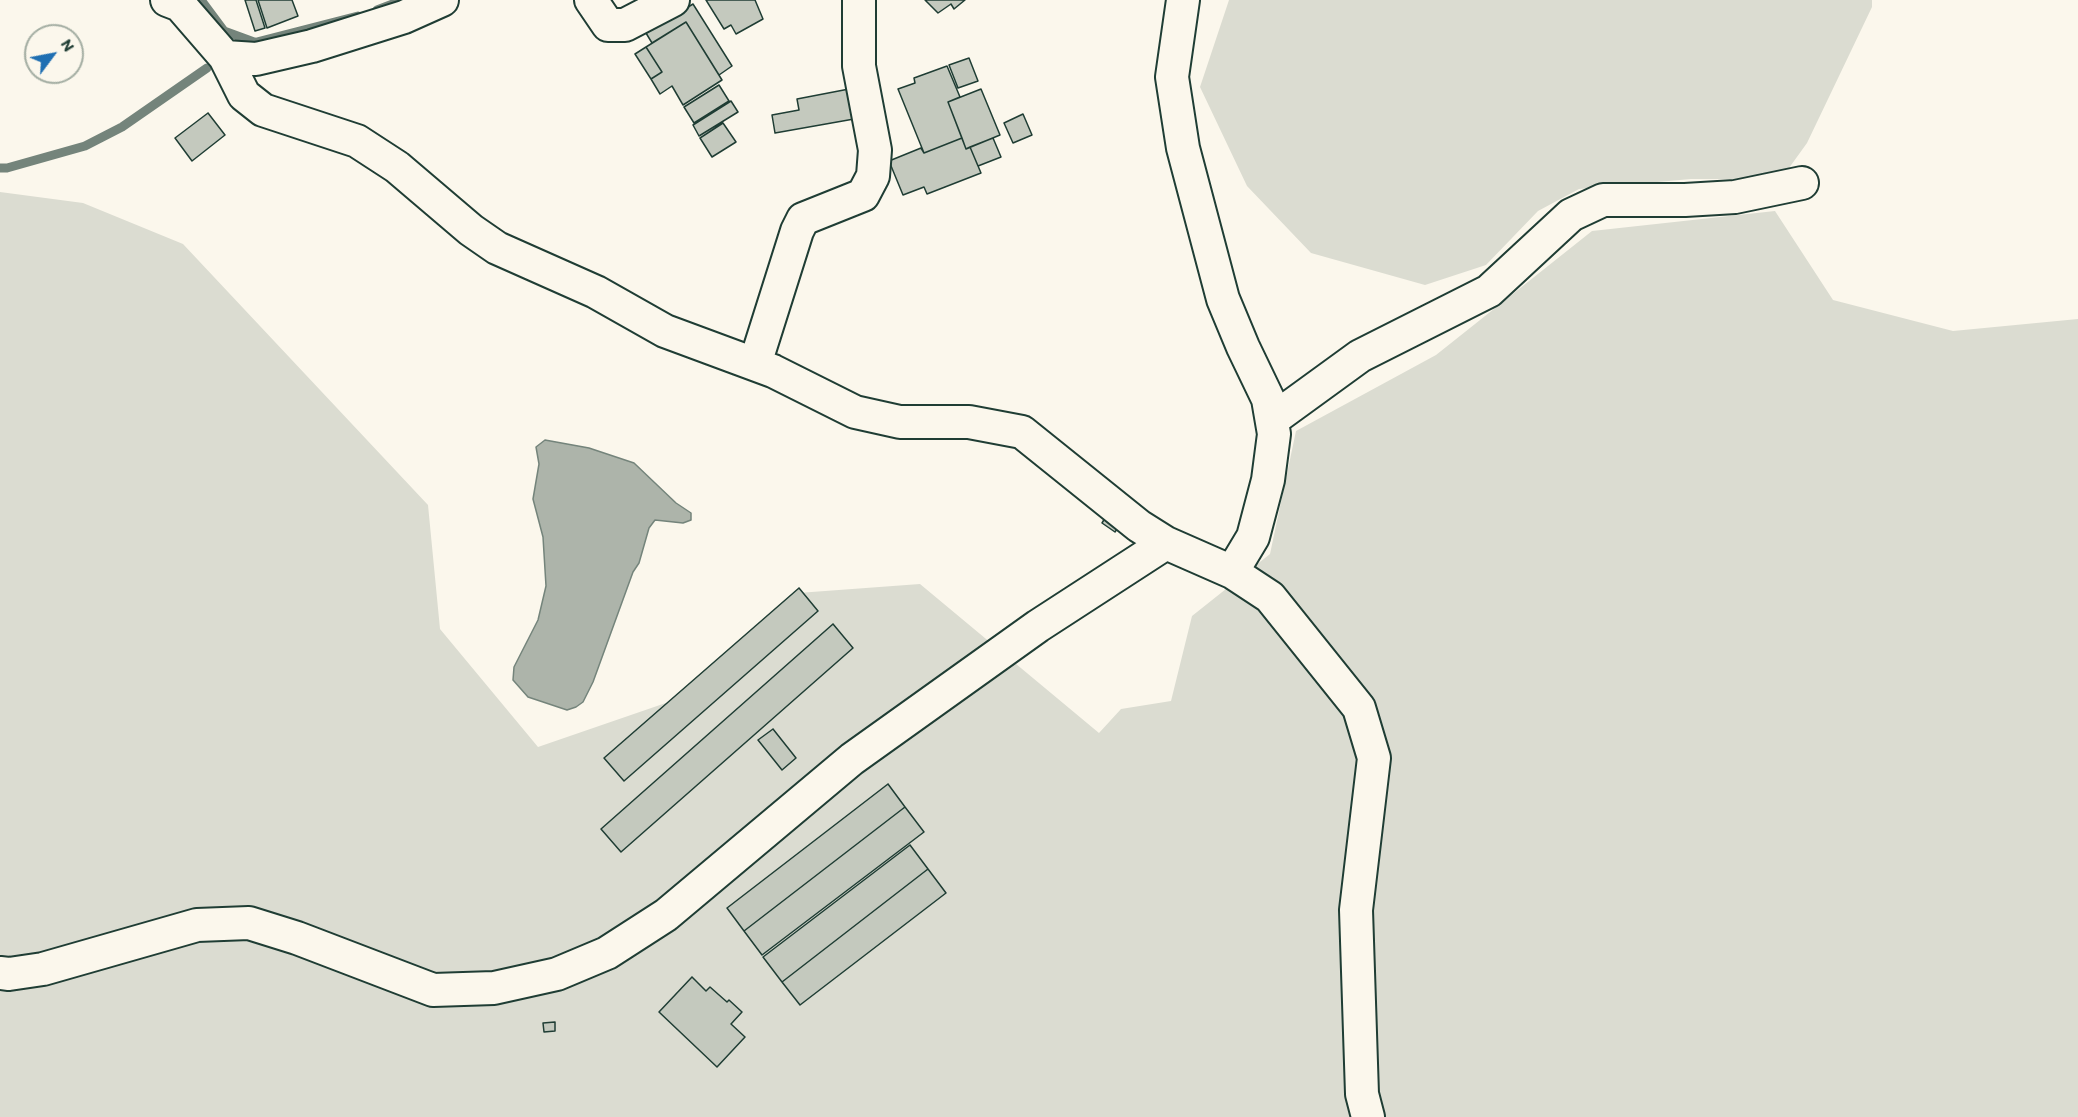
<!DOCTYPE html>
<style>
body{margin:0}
#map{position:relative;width:2078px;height:1117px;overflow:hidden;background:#fbf7ec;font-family:Itim,sans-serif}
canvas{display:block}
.north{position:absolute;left:24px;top:24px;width:60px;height:60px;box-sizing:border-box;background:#fbf7ec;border:2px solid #a3ada2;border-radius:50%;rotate:58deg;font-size:16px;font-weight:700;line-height:24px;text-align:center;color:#1f3d34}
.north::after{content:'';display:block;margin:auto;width:21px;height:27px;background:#1f6fb2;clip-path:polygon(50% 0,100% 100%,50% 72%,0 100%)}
</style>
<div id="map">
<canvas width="2078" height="1117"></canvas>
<div class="north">N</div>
</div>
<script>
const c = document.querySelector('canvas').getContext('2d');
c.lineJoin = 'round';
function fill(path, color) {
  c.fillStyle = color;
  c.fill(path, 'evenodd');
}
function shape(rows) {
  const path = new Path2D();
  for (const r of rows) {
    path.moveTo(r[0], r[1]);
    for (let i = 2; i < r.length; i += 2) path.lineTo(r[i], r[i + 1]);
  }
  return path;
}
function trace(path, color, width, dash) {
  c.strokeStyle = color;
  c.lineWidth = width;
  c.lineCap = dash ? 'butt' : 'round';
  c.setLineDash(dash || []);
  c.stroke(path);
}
const green = shape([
 [1229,0,1872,0,1872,7,1807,143,1789,168,1759,179,1691,179,1579,189,1538,211,1486,265,1425,285,1311,253,1247,186,1200,87],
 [0,192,83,203,183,244,428,505,440,629,538,747,718,685,798,593,920,584,1099,733,1121,709,1171,701,1192,616,1270,554,1296,431,1436,355,1592,231,1775,211,1833,300,1953,331,2078,319,2078,1117,0,1117]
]);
const water = shape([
 [545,440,589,448,634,463,676,503,691,513,691,520,683,523,655,520,649,528,639,563,633,572,593,682,583,702,576,707,567,710,528,697,513,680,514,667,538,620,546,586,543,537,533,499,539,464,536,447,545,440]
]);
const stream = shape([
 [201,0,224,31,254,42],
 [377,10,403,0],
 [249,44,358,16],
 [0,168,7,168,85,146,122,127,207,68]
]);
const building = shape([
 [245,0,256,0,265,28,255,31,245,0],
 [258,0,292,0,298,16,267,28,258,0],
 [706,0,755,0,763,19,736,34,731,25,724,29,706,0],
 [925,0,965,0,954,9,951,4,938,13,925,0],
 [693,4,732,66,719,75,686,22,652,43,646,33,693,4],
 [686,22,722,80,683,105,672,86,660,94,651,79,662,72,646,47,686,22],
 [646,47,662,72,651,79,635,54,646,47],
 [969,58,978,81,958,88,949,65,969,58],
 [947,66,960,97,948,102,962,138,924,153,898,89,915,83,914,78,947,66],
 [719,85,729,101,694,123,684,107,719,85],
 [849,89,854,119,775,133,772,115,799,110,797,99,849,89],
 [981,89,1000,135,966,149,948,102,981,89],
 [731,101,738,112,699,136,693,125,731,101],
 [208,113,225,135,192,161,175,138,208,113],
 [1023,114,1032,135,1013,143,1004,123,1023,114],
 [723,123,736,142,712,157,700,138,723,123],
 [962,138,966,149,970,147,981,173,927,194,924,187,903,195,889,161,921,148,924,153,962,138],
 [993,138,1001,157,978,166,970,147,993,138],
 [1105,518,1119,526,1115,532,1102,523,1105,518],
 [799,588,818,611,624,781,604,758,799,588],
 [833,624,853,648,621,852,601,829,833,624],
 [773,729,796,758,782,770,758,740,773,729],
 [888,784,905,807,744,931,727,908,888,784],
 [905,807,924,832,762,955,744,931,905,807],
 [910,845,928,869,782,982,763,957,910,845],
 [928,869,946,893,800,1005,782,982,928,869],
 [692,977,706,991,710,987,727,1002,729,1000,742,1012,731,1024,745,1037,717,1067,659,1012,692,977],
 [555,1022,555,1031,544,1032,543,1023,555,1022]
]);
const minor = shape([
 [167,0,180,5,225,57,244,95,263,110,357,141,397,167,471,230,497,248,596,292,665,331,773,371,855,412,900,422,969,422,1022,432,1139,526,1166,543,1232,572,1270,597,1359,708,1374,758,1356,910,1362,1094,1368,1117],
 [591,0,608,25,625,25,673,0],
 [1183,0,1172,77,1183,148,1223,299,1243,347,1268,399,1274,434,1268,480,1253,537,1232,572],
 [225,57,256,59,312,46,404,17,442,0],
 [755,364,797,231,803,219,863,195,873,176,875,150,859,66,859,0],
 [1272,420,1360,356,1489,291,1571,215,1603,200,1685,200,1735,197,1802,183],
 [0,973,9,974,43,969,197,925,249,923,297,938,433,990,494,988,557,974,607,953,666,915,852,759,1038,626,1166,543]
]);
fill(green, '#dbdcd1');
fill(water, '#adb4aa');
trace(water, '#74847b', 1.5);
trace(stream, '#74847b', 9);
fill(building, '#c4c9be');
trace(building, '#1f3d34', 1.5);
trace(minor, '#1f3d34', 36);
trace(minor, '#fbf7ec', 32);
</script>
